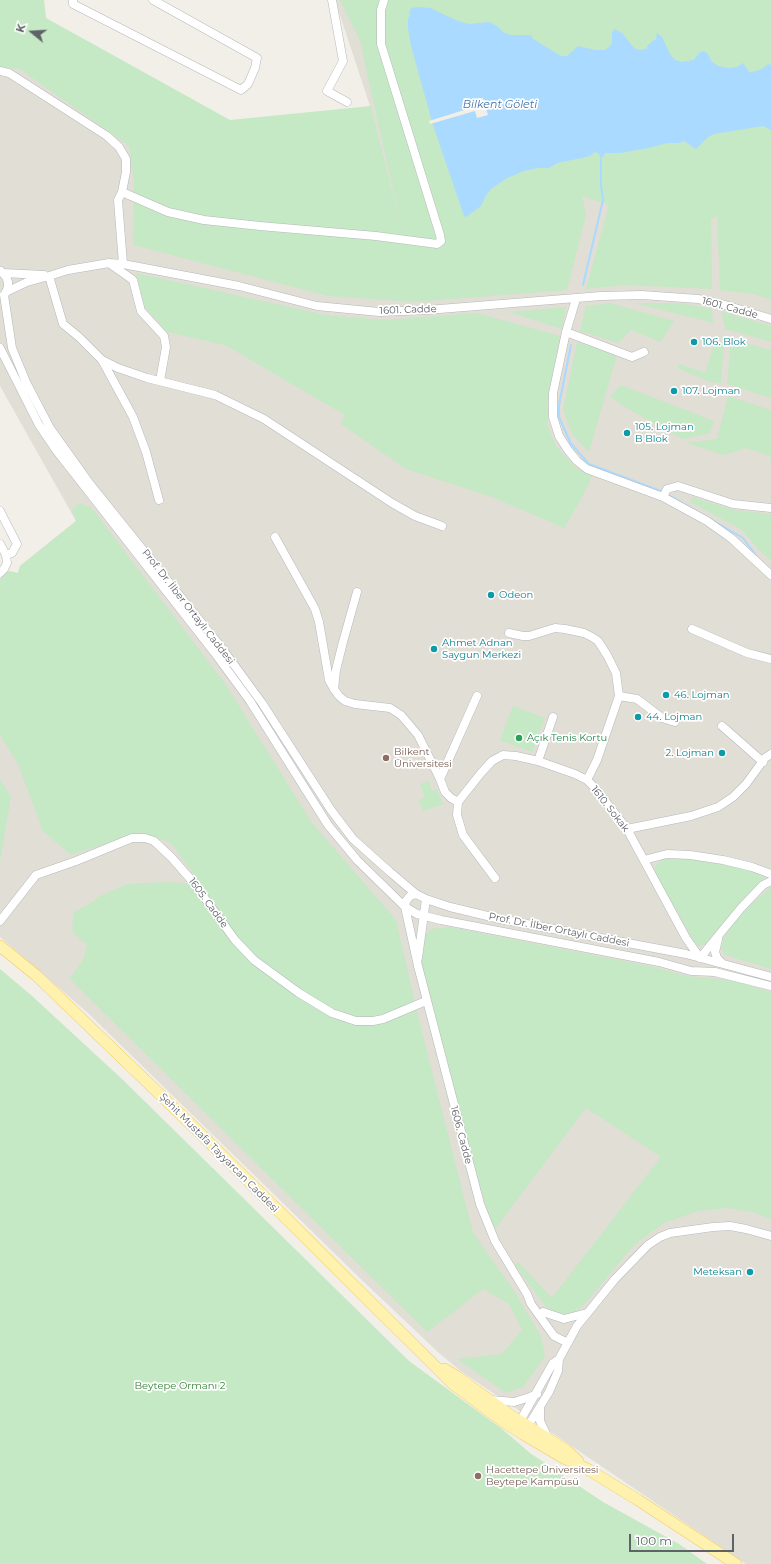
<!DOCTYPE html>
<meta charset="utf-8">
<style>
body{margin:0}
#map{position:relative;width:771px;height:1564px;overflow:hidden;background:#f1efe8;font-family:Montserrat,sans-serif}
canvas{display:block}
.north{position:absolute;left:12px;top:12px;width:40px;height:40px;-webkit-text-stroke:3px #fff;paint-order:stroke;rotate:288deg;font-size:11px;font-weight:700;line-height:16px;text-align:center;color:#5f6368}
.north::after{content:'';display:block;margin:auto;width:14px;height:18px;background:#5f6368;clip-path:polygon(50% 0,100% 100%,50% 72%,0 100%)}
.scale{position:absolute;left:629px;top:1534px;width:105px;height:18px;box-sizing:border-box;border:2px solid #5f6368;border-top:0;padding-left:5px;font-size:12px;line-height:14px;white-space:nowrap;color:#5f6368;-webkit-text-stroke:3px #fff;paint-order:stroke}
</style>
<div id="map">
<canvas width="771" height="1564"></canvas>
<div class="north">K</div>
<div class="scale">100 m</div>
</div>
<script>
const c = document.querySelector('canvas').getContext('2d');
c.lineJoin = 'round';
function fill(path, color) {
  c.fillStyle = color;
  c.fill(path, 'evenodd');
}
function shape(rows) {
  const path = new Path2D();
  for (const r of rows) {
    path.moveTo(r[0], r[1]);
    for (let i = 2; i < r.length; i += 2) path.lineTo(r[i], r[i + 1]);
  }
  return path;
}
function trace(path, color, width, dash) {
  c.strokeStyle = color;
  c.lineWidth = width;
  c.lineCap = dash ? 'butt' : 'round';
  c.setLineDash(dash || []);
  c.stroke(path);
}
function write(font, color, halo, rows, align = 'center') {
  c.font = font + ' Montserrat,sans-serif';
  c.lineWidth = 3.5;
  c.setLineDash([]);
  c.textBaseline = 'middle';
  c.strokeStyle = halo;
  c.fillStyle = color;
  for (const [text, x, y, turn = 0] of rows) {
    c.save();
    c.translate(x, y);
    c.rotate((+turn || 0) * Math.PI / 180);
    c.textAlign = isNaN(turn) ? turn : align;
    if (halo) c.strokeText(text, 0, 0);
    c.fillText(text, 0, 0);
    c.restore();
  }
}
const education = shape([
 [335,0,771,0,771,1564,746,1564,462,1372,439,1353,366,1284,88,1013,0,937,0,579,9,571,18,573,20,566,76,521,0,386,0,67,21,70,223,136,370,106]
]);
const green = shape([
 [0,0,44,0,46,18,230,120,371,106,403,236,360,41,340,0,771,0,771,300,754,294,720,290,717,216,711,219,712,289,624,285,586,289,609,205,582,196,586,215,567,290,415,302,328,296,133,245,134,182,129,146,21,70,0,67],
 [136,273,326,315,385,320,477,313,560,336,547,402,548,427,556,446,576,468,592,475,585,492,564,528,492,497,406,469,341,424,345,415,225,345,167,332,145,307],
 [610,303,674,321,660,342,631,330,618,343,580,331,586,306],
 [634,303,681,303,712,309,713,323],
 [566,307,562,329,509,312],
 [721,311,771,326,771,342,725,329],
 [731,339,771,350,771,398,727,384],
 [577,342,617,355,589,452,572,434,563,409],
 [724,342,721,383,710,382,677,368,680,364,705,373,713,347],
 [621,385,714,421,710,433,683,439,628,409,610,397],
 [728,396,771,410,771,462,770,456,746,448,724,455,686,443,717,439],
 [692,497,733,510,771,514,771,560,762,553,741,529,690,502],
 [79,503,91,507,226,685,312,823,396,920,418,1016,473,1233,511,1286,541,1336,545,1356,523,1387,506,1393,457,1359,502,1354,522,1330,509,1304,483,1289,427,1332,70,979,84,958,87,944,78,938,72,930,74,912,93,902,98,897,127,884,167,882,201,884,171,843,140,832,71,855,43,831,18,764,0,735,0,579,9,571,18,573,20,566,76,521,72,510],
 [513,706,545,718,532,752,500,740],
 [0,779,11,797,0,861],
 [429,781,432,791,437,789,443,804,423,811,419,800,425,797,420,784],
 [684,858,739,867,765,877,739,904,705,945,699,946,695,943,654,871,656,865,664,859],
 [771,887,771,969,725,955,721,948,725,934,747,908],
 [450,927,654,967,687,976,731,980,771,992,771,1219,752,1212,727,1208,698,1211,664,1223,635,1244,582,1307,570,1314,557,1314,545,1306,515,1265,518,1262,552,1298,661,1157,586,1108,495,1229,489,1217,482,1193,420,967,422,940,430,929],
 [0,969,31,995,122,1079,409,1361,502,1429,530,1453,603,1502,679,1544,707,1564,0,1564]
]);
const water = shape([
 [419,7,430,8,458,21,469,24,489,22,497,26,503,32,510,35,531,35,533,39,561,56,567,56,578,46,595,50,605,50,609,47,612,43,612,32,615,29,623,34,634,48,640,50,646,49,648,45,654,40,656,40,657,33,662,37,670,54,675,60,682,62,694,60,700,52,704,51,708,54,712,62,718,66,729,68,737,67,743,63,749,72,752,72,762,69,768,64,771,65,771,130,763,126,714,134,708,137,696,149,684,141,679,143,667,143,649,148,620,153,605,153,601,160,599,154,595,152,590,156,582,158,557,163,549,168,537,168,524,171,507,178,491,189,485,197,481,206,466,217,464,216,433,125,411,46,408,28,408,19,410,15,409,12,411,8]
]);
const pier = shape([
 [483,98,488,115,477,118,475,111,430,124,429,121,474,107,473,100]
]);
const stream = shape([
 [583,285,603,200,601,185,601,160],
 [571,345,559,405,559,417,571,444,589,464,663,492],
 [667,494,743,538,757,557]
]);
const minor = shape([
 [73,0,73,4,241,90,248,84,255,68,257,58,153,0],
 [332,0,343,61,327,91,347,102],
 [0,71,9,73,107,136,119,147,126,159,126,172,122,192,118,200,123,264],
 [122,192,168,212,204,220,260,226,376,236,437,244,441,241,440,235,381,44,381,10,384,0],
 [109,263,133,280,141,311,164,336,166,347,160,381],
 [1,271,6,277,8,282,8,287,5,294],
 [3,273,44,275],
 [49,276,63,324,79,337,102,360,133,417,146,452,159,500],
 [6,292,27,282,49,276,68,270,109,263,123,264,239,286,317,306,379,312,427,310,601,296,642,295,698,299,725,305,771,319],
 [4,295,12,348,26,382,50,428,90,484,221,647,262,703,331,810,353,839,390,872,416,894,426,899,450,907,500,919,686,954,771,977],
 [576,299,566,332,553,393,553,417,559,436,568,450,577,461,587,469,663,497,707,521,731,538,771,575],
 [566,332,632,357,644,352],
 [0,348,39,425,56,450,214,652,250,701,328,825,357,860,405,907,417,914,441,920,659,962,691,971,715,972,771,986],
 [102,360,118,368,147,378,215,395,264,419,392,503,415,516,442,526],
 [663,497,667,489,678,486,733,504,771,508],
 [0,511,17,544,12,553,6,555,0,544],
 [275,537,315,609,319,622,329,680,334,689,339,696,345,701,355,704,390,708,401,715,418,735,440,779,445,792,451,798,458,802],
 [0,573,4,569,7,563,6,555],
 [692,629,747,653,771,659],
 [509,633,523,636,529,636,555,628,565,629,584,633,592,637,598,641,607,655,616,673,619,696,597,760,587,780],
 [334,689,336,670,343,642,357,592],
 [619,696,637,699,662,718,675,722],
 [722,726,763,762],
 [538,761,553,717],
 [440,779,477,696],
 [458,802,481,773,492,761,503,755,516,756,538,761,575,774,587,780,595,788,627,829,686,938,700,958],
 [458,802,457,815,463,835,495,878],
 [627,829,691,816,718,807,733,797,746,784,765,758,771,754],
 [644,860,667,854,690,855,723,860,752,867,771,874],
 [416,894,410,896,406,901,405,907,418,966,480,1204,495,1241,527,1294,531,1304,554,1336,568,1343],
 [0,921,36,875,76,861,132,838,145,838,154,841,172,858,193,882,235,940,254,960,299,993,332,1013,356,1021,373,1021,383,1019,426,1001],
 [718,939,715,952,717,958,722,963],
 [418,958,426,899],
 [700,958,741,908,763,885,771,881],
 [543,1312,564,1319,587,1313],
 [491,1400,514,1402,530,1397,537,1394],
 [540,1407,540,1421,548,1438],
 [520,1421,553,1363,559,1359],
 [528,1426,549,1392,558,1371,559,1359,577,1326,615,1279,648,1245,660,1237,670,1233,713,1227,730,1226,746,1229,771,1236]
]);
const major = shape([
 [0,946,37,976,200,1133,453,1384,504,1422,523,1434,562,1457,589,1470,638,1500,736,1564],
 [444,1369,456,1376,510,1415,566,1450,578,1461]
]);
const markers = [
 [694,342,4,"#0f9aa8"],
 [674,391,4,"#0f9aa8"],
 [627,433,4,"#0f9aa8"],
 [491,595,4,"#0f9aa8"],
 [434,649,4,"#0f9aa8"],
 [666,695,4,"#0f9aa8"],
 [638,717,4,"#0f9aa8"],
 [519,738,4,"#2e9e5b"],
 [722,753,4,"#0f9aa8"],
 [386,758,4,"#8d6e63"],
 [750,1272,4,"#0f9aa8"],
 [478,1476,4,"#8d6e63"]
];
const streetNames = [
 ["1601. Cadde",730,308,15],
 ["1601. Cadde",408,310,-2],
 ["Prof. Dr. İlber Ortaylı Caddesi",188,607,52],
 ["1610. Sokak",610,809,52],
 ["1605. Cadde",208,903,54],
 ["Prof. Dr. İlber Ortaylı Caddesi",559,930,11],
 ["1606. Cadde",461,1135,75],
 ["Şehit Mustafa Tayyarcan Caddesi",219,1153,45]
];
const cultureNames = [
 ["106. Blok",702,342],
 ["107. Lojman",682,391],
 ["105. Lojman",635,427],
 ["B Blok",635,439],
 ["Odeon",499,595],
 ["Ahmet Adnan",442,643],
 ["Saygun Merkezi",442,655],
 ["46. Lojman",674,695],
 ["44. Lojman",646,717],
 ["2. Lojman",714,753,"right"],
 ["Meteksan",742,1272,"right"]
];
const leisureNames = [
 ["Açık Tenis Kortu",527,738]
];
const educationNames = [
 ["Bilkent",394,752],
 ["Üniversitesi",394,764],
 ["Hacettepe Üniversitesi",486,1470],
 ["Beytepe Kampüsü",486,1482]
];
const parkNames = [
 ["Beytepe Ormanı 2",180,1386]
];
const waterNames = [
 ["Bilkent Göleti",500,105]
];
fill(education, '#e1ded6');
fill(green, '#c5e8c5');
fill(water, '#aadaff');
fill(pier, '#f1efe8');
trace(stream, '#aadaff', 2);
trace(minor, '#b5b8bc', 9);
trace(major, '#f2c960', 12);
trace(minor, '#fff', 8);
trace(major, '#fff2af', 11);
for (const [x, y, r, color] of markers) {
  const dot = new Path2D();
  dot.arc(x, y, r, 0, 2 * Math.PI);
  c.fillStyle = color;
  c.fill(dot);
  trace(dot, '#fff', 1.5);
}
write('10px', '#5f6368', '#fff', streetNames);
write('10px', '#0d838f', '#fff', cultureNames, 'left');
write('10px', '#27864d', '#fff', leisureNames, 'left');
write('10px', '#785e54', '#fff', educationNames, 'left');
write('10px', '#348238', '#fff', parkNames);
write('italic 11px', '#4174aa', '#fff', waterNames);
</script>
